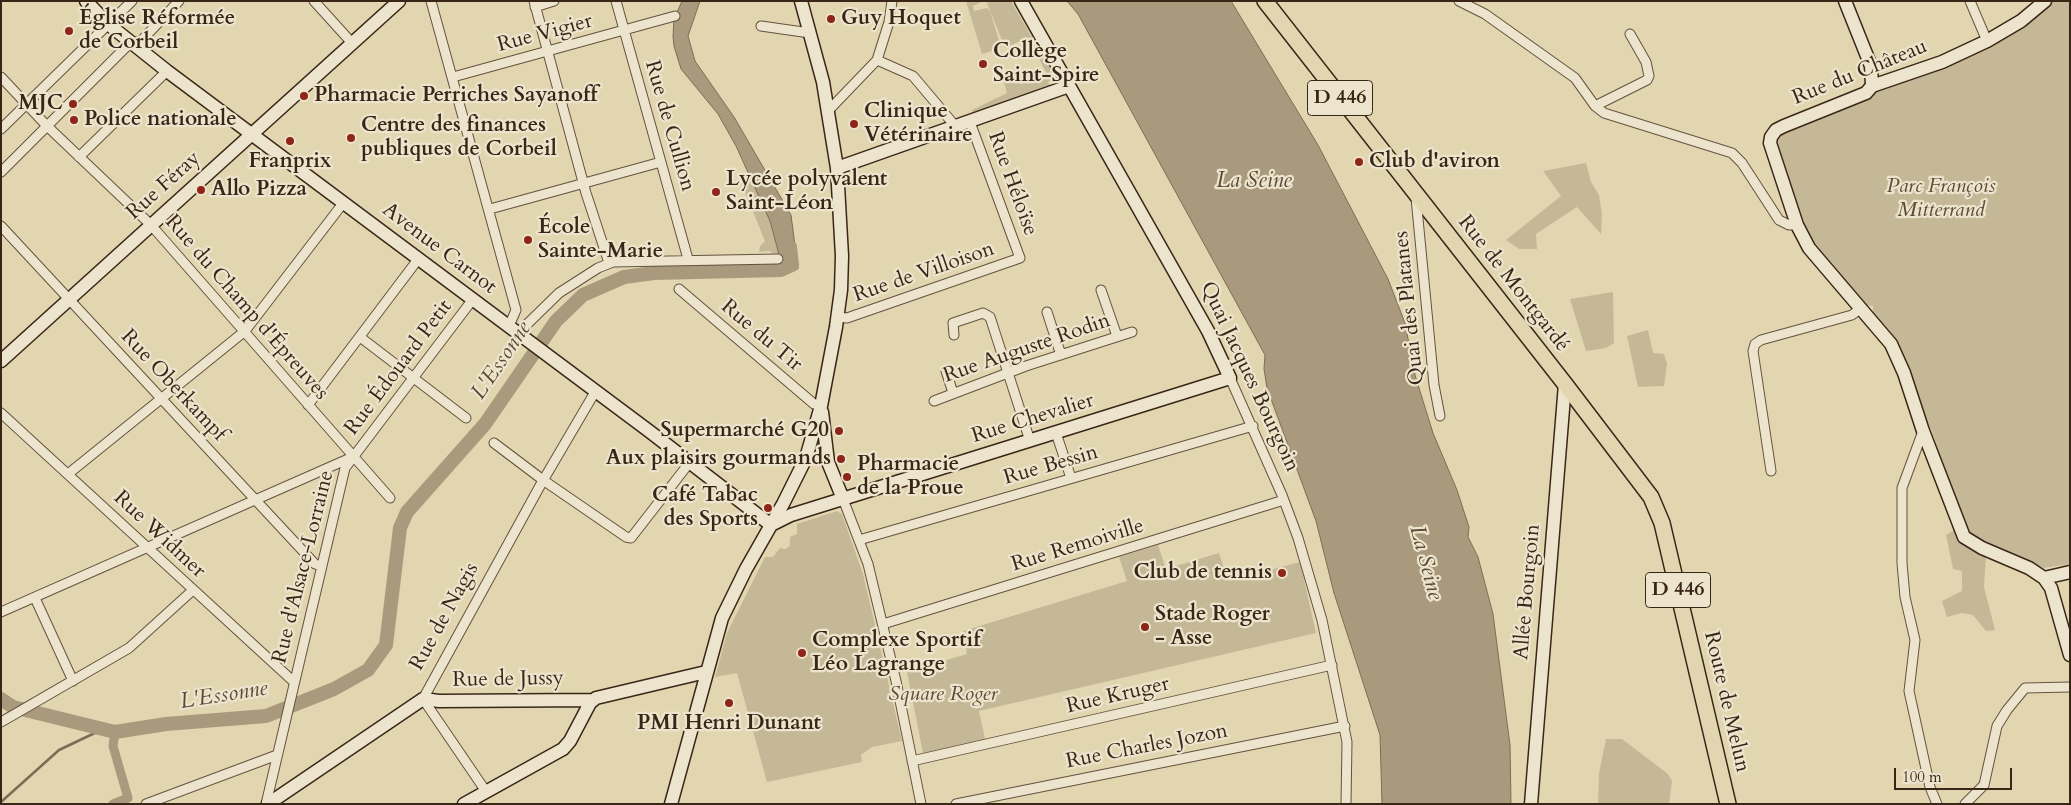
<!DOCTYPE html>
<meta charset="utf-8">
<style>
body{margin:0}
#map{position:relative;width:2071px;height:805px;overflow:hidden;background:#e2d6b1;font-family:Cardo,serif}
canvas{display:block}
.frame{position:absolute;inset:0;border:2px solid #3a2617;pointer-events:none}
.scale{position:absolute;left:1894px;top:768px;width:118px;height:22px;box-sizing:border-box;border:2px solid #3a2617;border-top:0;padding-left:6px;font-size:15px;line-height:18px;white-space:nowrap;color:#3a2617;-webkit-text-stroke:4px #ece4cc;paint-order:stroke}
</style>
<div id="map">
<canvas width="2071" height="805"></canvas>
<div class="frame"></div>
<div class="scale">100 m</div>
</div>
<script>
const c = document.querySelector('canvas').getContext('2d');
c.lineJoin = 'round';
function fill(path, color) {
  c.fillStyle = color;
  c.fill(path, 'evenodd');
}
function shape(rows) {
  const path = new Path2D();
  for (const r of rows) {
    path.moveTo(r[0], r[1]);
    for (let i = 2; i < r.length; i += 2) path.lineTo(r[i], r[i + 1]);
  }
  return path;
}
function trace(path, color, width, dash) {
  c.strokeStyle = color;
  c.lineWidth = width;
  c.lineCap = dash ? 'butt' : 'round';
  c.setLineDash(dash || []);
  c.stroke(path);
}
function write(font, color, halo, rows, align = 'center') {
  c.font = font + ' Cardo,serif';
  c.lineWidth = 4.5;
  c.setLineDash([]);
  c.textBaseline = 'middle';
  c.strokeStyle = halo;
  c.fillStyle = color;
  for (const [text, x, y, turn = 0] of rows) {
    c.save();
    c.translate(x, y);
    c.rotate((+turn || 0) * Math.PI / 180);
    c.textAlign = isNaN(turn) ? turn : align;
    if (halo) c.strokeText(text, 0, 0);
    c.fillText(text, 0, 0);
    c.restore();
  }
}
const green = shape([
 [966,1,984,1,973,6,974,11,987,8,990,11,1001,47,998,49,982,54],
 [993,1,1011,1,1031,36,1034,35,1055,78,1048,82,1051,88,973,113,972,110,1007,93,1002,75,1013,71,1021,84,1046,73,1029,37,1005,48,987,3],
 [2048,1,2070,1,2070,564,2044,568,1973,538,1965,527,1932,431,1873,316,1873,306,1864,305,1814,248,1803,225,1775,143,1780,132,1912,76],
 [1586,163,1591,182,1599,195,1602,214,1601,234,1577,207,1536,234,1537,249,1519,249,1506,240,1561,196,1543,171],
 [751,178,770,221,780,258,769,251,759,252,760,246,765,241,741,182],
 [1613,292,1614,343,1606,348,1586,351,1570,299],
 [1648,330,1653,353,1664,354,1667,364,1664,386,1638,387,1627,336],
 [837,511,842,514,863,574,902,741,872,747,861,755,862,762,767,782,737,673,715,677,727,633,765,557,773,557,780,548,785,549,790,546,790,537,797,534,797,524],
 [1957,528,1969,549,1986,556,1984,587,1995,630,1986,631,1973,615,1962,613,1947,617,1942,601,1962,591,1962,571,1953,569,1946,535],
 [1158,545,1166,569,1219,553,1228,581,1300,562,1316,633,979,711,985,739,923,753,907,672,967,654,963,631,1127,581,1119,557],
 [1606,739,1622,739,1668,774,1672,781,1669,804,1598,804,1599,773]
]);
const water = shape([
 [682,1,700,1,688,36,695,61,734,117,791,215,798,269,780,258,770,221,736,146,718,114,681,69,674,46,673,36,674,19,682,1],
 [1067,1,1231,1,1318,145,1388,279,1405,323,1415,375,1433,433,1457,490,1469,527,1468,537,1478,557,1493,614,1510,745,1511,804,1382,804,1380,735,1334,593,1316,521,1267,388,1264,369,1265,355,1078,14,1067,1]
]);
const stream = shape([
 [1,802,59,750,99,731,115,732]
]);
const canal = shape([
 [113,804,128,798,113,746,115,732]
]);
const river = shape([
 [1,699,13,707,115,732,166,724,266,716,334,689,368,670,386,645,400,528,407,512,485,424,556,321,583,295,624,277,654,273,781,270,792,265,790,247]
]);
const street = shape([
 [314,1,352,43],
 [431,1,516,310,509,326],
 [534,1,586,193,609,263],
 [616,1,688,259],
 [1459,1,1485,14,1575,78,1595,106,1604,113,1732,153,1742,163,1779,220,1789,225,1797,225],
 [1970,1,1987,41],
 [535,7,554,1],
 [761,26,810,33],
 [877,60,913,76,956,127],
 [1,77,47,126,151,225,390,498],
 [453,77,675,16],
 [1595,106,1647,80,1649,76,1646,62,1630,34],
 [828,111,877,60,889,22,892,1],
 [1,129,132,1],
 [79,157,167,71],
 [1,172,126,47,142,40,179,1],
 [1416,198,1434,385,1440,416],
 [490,209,661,162],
 [1,226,315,564,322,566],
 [679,289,814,404,821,406],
 [1101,290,1117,336],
 [1047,312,1061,355],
 [838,317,847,318,1020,258,970,122],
 [518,333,559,293,598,268,613,262,778,259],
 [954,335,953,323,983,313,990,317,1030,441],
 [360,337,466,418],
 [946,371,953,393],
 [1230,378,1282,495,1298,538,1322,620,1347,742,1346,804],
 [934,401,1026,366,1132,332],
 [308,405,419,258],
 [1,413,294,682],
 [1923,431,1902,488,1902,563,1905,597,1915,640,1909,691,1930,787,1937,804],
 [1056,433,1071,478],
 [494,443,543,480,626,537,631,538,690,462],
 [1771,471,1753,351,1755,344,1761,340,1852,315,1861,308],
 [68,474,245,331,344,202],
 [843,499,868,564,896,681,921,804],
 [859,540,1253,426],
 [35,598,73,681],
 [1,612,348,459],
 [883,624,1284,500],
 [1,722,129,648,193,590],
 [912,761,1332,665],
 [485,790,423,699,541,484,595,392],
 [146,804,277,755],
 [266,804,345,468,473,299],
 [956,804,1345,726],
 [1965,804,1984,785,1997,726,2007,710,2025,688,2070,687]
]);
const secondary = shape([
 [86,1,108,24,167,71,649,431,771,525],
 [1845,1,1871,66,1872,86],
 [2045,1,2021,21,1987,41,1942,62,1872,86,1866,93,1784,126,1776,130,1771,137,1770,143,1797,225,1809,248,1891,344,1904,373,1923,431,1964,537,1982,548,2029,568,2044,578,2051,588,2070,655],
 [837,168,1069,86],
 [1,361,399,1],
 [822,412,828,462,843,499],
 [771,525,791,515,1230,378,1208,331,1021,1],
 [2044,578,2070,572],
 [268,804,423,699,439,701,593,700],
 [464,804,563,749,570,741,590,703,596,698,706,672],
 [671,804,722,618,746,569,783,504,806,458,821,406,836,327,841,290,842,256,837,168,823,82,801,1],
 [1531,804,1565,384]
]);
const primary = shape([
 [1265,1,1565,384,1651,497,1662,523,1728,804]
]);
const markers = [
 [831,19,5,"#8f2418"],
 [69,31,5,"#8f2418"],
 [983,64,5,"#8f2418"],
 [304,96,5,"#8f2418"],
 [73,104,5,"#8f2418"],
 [74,120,5,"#8f2418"],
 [854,124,5,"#8f2418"],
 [351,138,5,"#8f2418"],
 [290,141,5,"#8f2418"],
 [1359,162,5,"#8f2418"],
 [201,190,5,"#8f2418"],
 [716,192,5,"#8f2418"],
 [528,240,5,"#8f2418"],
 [839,431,5,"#8f2418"],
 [841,459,5,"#8f2418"],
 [847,477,5,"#8f2418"],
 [768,508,5,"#8f2418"],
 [1282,573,5,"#8f2418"],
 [1145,627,5,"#8f2418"],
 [802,653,5,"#8f2418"],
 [729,703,5,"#8f2418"]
];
const shields = [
 [1340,98,65],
 [1678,590,65]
];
const shieldNames = [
 ["D 446",1340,98],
 ["D 446",1678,590]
];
const poiNames = [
 ["Église Réformée",79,19],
 ["de Corbeil",79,43],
 ["Guy Hoquet",841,19],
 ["Collège",993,52],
 ["Saint-Spire",993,76],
 ["Pharmacie Perriches Sayanoff",314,96],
 ["MJC",63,104,"right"],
 ["Clinique",864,112],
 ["Vétérinaire",864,136],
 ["Police nationale",84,120],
 ["Centre des finances",361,126],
 ["publiques de Corbeil",361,150],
 ["Franprix",290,162,"center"],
 ["Club d'aviron",1369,162],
 ["Lycée polyvalent",726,180],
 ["Saint-Léon",726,204],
 ["Allo Pizza",211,190],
 ["École",538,228],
 ["Sainte-Marie",538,252],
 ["Supermarché G20",829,431,"right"],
 ["Aux plaisirs gourmands",831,459,"right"],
 ["Pharmacie",857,465],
 ["de la Proue",857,489],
 ["Café Tabac",758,496,"right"],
 ["des Sports",758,520,"right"],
 ["Club de tennis",1272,573,"right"],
 ["Stade Roger",1155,615],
 ["- Asse",1155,639],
 ["Complexe Sportif",812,641],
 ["Léo Lagrange",812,665],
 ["PMI Henri Dunant",729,724,"center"]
];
const streetNames = [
 ["Rue Vigier",545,34,-15],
 ["Rue du Château",1860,73,-22],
 ["Rue de Cullion",669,126,74],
 ["Rue Héloïse",1012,184,70],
 ["Rue Féray",164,186,-42],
 ["Avenue Carnot",439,249,37],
 ["Rue de Villoison",924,273,-19],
 ["Rue de Montgardé",1513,284,52],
 ["Rue du Champ d'Épreuves",246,308,49],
 ["Quai des Platanes",1410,308,-96],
 ["Rue du Tir",761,336,40],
 ["Rue Auguste Rodin",1027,349,-19],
 ["Rue Édouard Petit",399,368,-53],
 ["Quai Jacques Bourgoin",1249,377,65],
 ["Rue Oberkampf",173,386,47],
 ["Rue Chevalier",1033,419,-17],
 ["Rue Bessin",1051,466,-16],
 ["Rue Widmer",159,535,43],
 ["Rue Remoiville",1078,546,-17],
 ["Rue d'Alsace-Lorraine",304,567,-76],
 ["Allée Bourgoin",1528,592,-85],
 ["Rue de Nagis",445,617,-61],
 ["Rue de Jussy",508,680,-1],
 ["Rue Kruger",1118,696,-13],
 ["Route de Melun",1726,702,77],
 ["Rue Charles Jozon",1147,747,-11]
];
const parkNames = [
 ["Parc François",1941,187],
 ["Mitterrand",1941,211],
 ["Square Roger",943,695]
];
const waterNames = [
 ["La Seine",1254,182],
 ["L'Essonne",502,361,-56],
 ["La Seine",1425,563,75],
 ["L'Essonne",224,696,-9]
];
fill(green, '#c5b897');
fill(water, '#a99a7d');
trace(water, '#7d6c54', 1);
trace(stream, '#7d6c54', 2.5);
trace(canal, '#a99a7d', 9);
trace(river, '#a99a7d', 14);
trace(street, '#64523e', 11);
trace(secondary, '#3a2617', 15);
trace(primary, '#3a2617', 18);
trace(street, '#ece4cc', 9);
trace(secondary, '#ece4cc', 12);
trace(primary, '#e2d6b1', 15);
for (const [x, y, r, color] of markers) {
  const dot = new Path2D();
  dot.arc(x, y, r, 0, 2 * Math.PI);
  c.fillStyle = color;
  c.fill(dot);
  trace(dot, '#ece4cc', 2);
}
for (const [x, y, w] of shields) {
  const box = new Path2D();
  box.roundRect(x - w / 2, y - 17.5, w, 35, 4);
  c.fillStyle = '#ece4cc';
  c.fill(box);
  trace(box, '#3a2617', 1);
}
write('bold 20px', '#3a2617', null, shieldNames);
write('bold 21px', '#3a2617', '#ece4cc', poiNames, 'left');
write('21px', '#3a2617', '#ece4cc', streetNames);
write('italic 21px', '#5d4a37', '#ece4cc', parkNames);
write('italic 22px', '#5b4936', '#ece4cc', waterNames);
</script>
